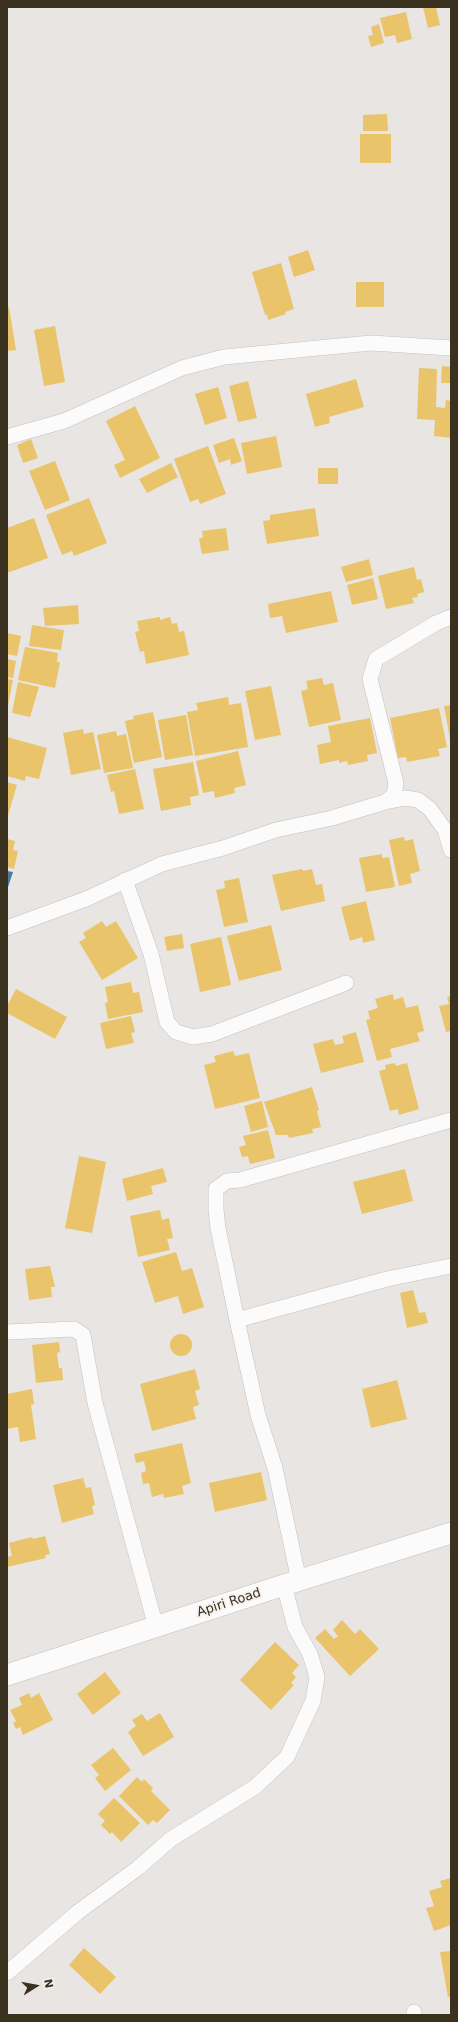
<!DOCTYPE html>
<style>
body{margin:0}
#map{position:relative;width:458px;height:2022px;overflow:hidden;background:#e8e5e2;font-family:"DejaVu Sans",sans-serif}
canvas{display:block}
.frame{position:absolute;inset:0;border:8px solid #3b311f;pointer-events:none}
.north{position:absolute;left:16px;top:1966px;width:40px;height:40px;-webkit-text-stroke:3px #f7f2ef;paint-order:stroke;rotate:79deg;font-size:11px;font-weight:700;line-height:16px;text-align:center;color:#3b311f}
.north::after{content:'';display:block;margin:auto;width:14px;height:18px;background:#3b311f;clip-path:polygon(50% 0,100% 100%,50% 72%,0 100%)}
</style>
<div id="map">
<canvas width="458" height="2022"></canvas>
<div class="frame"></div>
<div class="north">N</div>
</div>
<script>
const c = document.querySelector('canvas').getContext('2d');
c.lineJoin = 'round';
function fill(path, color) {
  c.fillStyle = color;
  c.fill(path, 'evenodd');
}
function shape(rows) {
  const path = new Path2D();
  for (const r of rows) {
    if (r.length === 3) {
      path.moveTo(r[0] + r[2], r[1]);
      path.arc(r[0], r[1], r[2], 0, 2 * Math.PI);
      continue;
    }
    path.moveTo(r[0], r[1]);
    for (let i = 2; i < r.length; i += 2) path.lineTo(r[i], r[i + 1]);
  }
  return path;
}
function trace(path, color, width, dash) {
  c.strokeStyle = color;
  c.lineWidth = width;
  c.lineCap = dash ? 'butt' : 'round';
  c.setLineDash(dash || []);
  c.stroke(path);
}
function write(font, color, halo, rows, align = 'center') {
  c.font = font + ' "DejaVu Sans",sans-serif';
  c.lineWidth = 4;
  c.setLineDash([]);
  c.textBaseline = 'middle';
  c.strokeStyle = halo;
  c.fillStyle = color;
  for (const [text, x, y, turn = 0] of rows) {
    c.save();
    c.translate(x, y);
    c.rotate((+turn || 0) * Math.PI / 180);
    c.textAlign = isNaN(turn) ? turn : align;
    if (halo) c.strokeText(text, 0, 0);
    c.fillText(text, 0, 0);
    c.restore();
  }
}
const homes = shape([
 [423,7,436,7,440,25,428,28],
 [406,12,412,39,397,43,395,35,385,37,380,18],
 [379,24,384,43,371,47,368,36,373,35,371,27],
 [387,114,388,131,363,131,363,115],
 [360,134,391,134,391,163,360,163],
 [308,250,315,270,294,277,288,257],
 [281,263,294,309,285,312,286,314,268,320,267,314,265,315,252,272],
 [356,282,384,282,384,307,356,307],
 [7,307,9,307,16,350,7,351],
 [55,326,65,382,44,386,34,330],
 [442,366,451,367,451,383,441,383],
 [419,368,437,369,436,407,445,408,446,400,451,401,451,438,434,436,435,420,417,419],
 [356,379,364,407,329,417,330,423,315,427,306,394],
 [248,381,257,418,238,422,229,386],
 [218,387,227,418,205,425,195,394],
 [135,406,160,458,120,478,114,465,125,460,106,421],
 [276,436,282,467,247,474,241,443],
 [234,438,242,461,231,465,230,459,219,463,213,445],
 [31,439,38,458,23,463,17,445],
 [208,446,226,494,200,504,198,499,190,502,174,459],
 [55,461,70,500,45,510,29,471],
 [171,463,178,477,147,493,139,479],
 [318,468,338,468,338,484,318,484],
 [89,498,107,543,74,556,72,551,62,555,46,515],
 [315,508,319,536,267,544,263,521,270,520,270,515],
 [34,518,48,558,7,573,7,528],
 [226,528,229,550,202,554,199,539,203,537,202,531],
 [369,559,373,575,346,582,341,567],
 [414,567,417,580,421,579,424,592,417,594,418,597,412,598,414,603,386,609,378,576],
 [373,578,378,599,352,605,347,585],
 [331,591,338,622,286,633,282,616,270,618,268,604],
 [78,605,79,624,45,626,43,608],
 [160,617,160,620,170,617,172,624,177,623,179,632,184,631,189,655,146,664,144,651,140,652,135,632,139,631,137,621],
 [32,625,64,630,61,650,29,646],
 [7,633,21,636,17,656,7,654],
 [25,647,58,653,57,662,60,662,55,688,18,680],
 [7,659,16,661,13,678,7,677],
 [322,678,324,685,333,683,341,720,309,727,301,691,308,689,306,681],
 [7,679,13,680,8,706,7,706],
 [18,682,39,687,30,717,12,713],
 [271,686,281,735,255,740,245,691],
 [228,697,229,705,241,703,248,747,195,756,187,712,198,710,196,703],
 [451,705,451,739,450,739,444,706],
 [439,708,447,747,438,749,440,756,407,762,406,757,398,758,390,718],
 [153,712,162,757,134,763,125,721,134,719,133,716],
 [186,715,193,755,165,760,158,720],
 [370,718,377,753,367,755,368,761,348,765,347,761,339,763,339,760,320,764,317,745,331,742,328,726],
 [83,729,84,734,93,732,101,769,71,775,63,733],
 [116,731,117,736,126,734,133,768,104,773,97,735],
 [7,737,47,748,39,779,26,776,25,781,7,776],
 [238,751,246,785,234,788,235,793,215,798,214,791,203,793,196,761],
 [193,762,199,795,190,797,191,805,161,811,153,769],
 [135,769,144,809,119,814,114,791,111,792,107,775],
 [7,782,17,785,7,819],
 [404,837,405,841,413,839,420,871,410,874,412,883,399,886,389,840],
 [7,839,15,841,13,850,18,851,14,869,7,867],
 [382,854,382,858,389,857,395,887,366,892,359,858],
 [302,869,303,871,312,869,316,885,322,884,325,901,281,911,272,875],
 [239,878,248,922,224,927,216,890,225,888,224,881],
 [366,901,375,940,363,943,362,937,350,941,341,907],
 [102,921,106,927,116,921,138,958,102,980,79,942,86,938,83,933],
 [271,925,282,970,239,981,227,936],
 [182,934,184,948,167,951,164,937],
 [221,937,231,985,200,992,190,944],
 [131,982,133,993,139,992,143,1012,108,1019,105,1003,108,1002,105,987],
 [16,989,67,1017,55,1039,7,1013,7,1006],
 [393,994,394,1000,403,997,406,1008,418,1005,424,1031,417,1033,420,1041,390,1049,392,1057,377,1061,366,1020,370,1019,368,1011,378,1008,375,999],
 [451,996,451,1031,446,1032,439,1006,449,1004,447,997],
 [131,1016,135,1032,131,1033,134,1043,106,1049,100,1023],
 [356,1032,364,1062,321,1073,313,1044,333,1039,335,1045,344,1043,342,1036],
 [233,1051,235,1056,249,1053,260,1098,215,1109,204,1065,216,1062,214,1056],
 [395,1063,396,1066,407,1063,419,1109,399,1115,398,1109,390,1111,379,1071,386,1069,385,1065],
 [312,1087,319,1110,317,1111,321,1127,312,1129,313,1133,289,1138,288,1135,276,1135,264,1102],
 [262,1101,268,1127,251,1132,244,1106],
 [268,1130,275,1158,250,1164,248,1156,242,1157,239,1147,246,1145,243,1136],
 [79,1156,106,1162,92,1233,65,1228],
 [163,1168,167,1182,151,1186,153,1194,127,1201,122,1179],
 [405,1169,413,1201,362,1214,353,1182],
 [160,1210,162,1220,169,1218,173,1238,167,1239,170,1250,138,1257,130,1216],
 [176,1252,182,1271,192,1268,204,1307,183,1314,178,1296,155,1303,142,1262],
 [50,1266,55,1287,51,1287,52,1297,29,1300,25,1269],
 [413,1290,419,1313,425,1312,428,1323,407,1328,400,1293],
 [181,1345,11],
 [59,1342,60,1352,57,1353,59,1368,62,1368,63,1380,36,1383,32,1345],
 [195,1369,200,1389,195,1391,199,1405,193,1407,196,1419,152,1431,140,1384],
 [397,1380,407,1419,371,1428,362,1389],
 [32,1389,34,1404,31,1405,36,1439,20,1442,18,1427,7,1429,7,1394],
 [182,1443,191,1483,182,1486,184,1494,164,1498,163,1494,152,1497,149,1483,143,1484,141,1473,146,1471,144,1461,136,1463,134,1454],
 [261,1472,267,1500,215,1512,209,1483],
 [83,1478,86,1488,91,1487,95,1505,92,1506,94,1514,62,1523,53,1485],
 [45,1536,50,1554,45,1555,46,1558,7,1567,7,1557,12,1556,9,1543,32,1537,33,1539],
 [342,1620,355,1634,360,1629,379,1649,350,1676,315,1638,325,1629,334,1639,338,1636,333,1630],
 [275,1642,299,1665,292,1673,296,1677,291,1683,294,1685,271,1710,240,1680],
 [105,1672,121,1693,93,1715,77,1694],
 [29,1693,31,1698,39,1693,53,1720,23,1735,20,1727,16,1729,13,1723,16,1721,10,1710,22,1705,19,1698],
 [160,1713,174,1737,143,1756,128,1732,136,1726,132,1720,142,1714,147,1721],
 [113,1748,131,1770,105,1791,95,1778,99,1775,91,1765],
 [137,1777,142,1782,144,1779,153,1788,151,1791,170,1810,157,1823,153,1820,148,1825,119,1796],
 [114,1798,140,1823,121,1842,112,1832,110,1834,101,1825,105,1821,98,1814],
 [451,1878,451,1925,434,1931,426,1908,434,1906,429,1891,442,1887,440,1881],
 [84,1948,116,1977,100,1994,69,1965],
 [451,1951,451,1996,448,1997,440,1952]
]);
const public = shape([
 [7,871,13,872,7,890]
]);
const street = shape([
 [7,437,64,421,182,368,224,357,371,343,451,348],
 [385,802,405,798,418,800,430,809,445,830,451,850],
 [125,880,151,954,167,1022,176,1032,193,1037,212,1034,346,983],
 [7,928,86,899,162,864,223,848,276,830,332,818,385,802,394,795,396,783,370,679,376,659,436,623,451,617],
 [237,1320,387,1279,451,1266],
 [7,1332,74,1329,83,1335,95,1403,156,1627],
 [299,1581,275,1468,258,1415,237,1320,218,1228,216,1210,216,1189,227,1181,240,1180,451,1120],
 [7,1973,78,1912,138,1868,171,1839,255,1787,287,1757,313,1701,317,1677,310,1654,295,1627,284,1585],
 [414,2012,414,2015]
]);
const secondary = shape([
 [7,1675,284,1585,451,1533]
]);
const streetNames = [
 ["Apiri Road",229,1603,-18]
];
fill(homes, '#e9c46a');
fill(public, '#457b9d');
trace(street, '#c4c1be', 16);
trace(secondary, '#c4c0bc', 22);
trace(street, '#fcfbfb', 15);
trace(secondary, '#fcfbfb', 21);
write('13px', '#3b311f', '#f7f2ef', streetNames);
</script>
